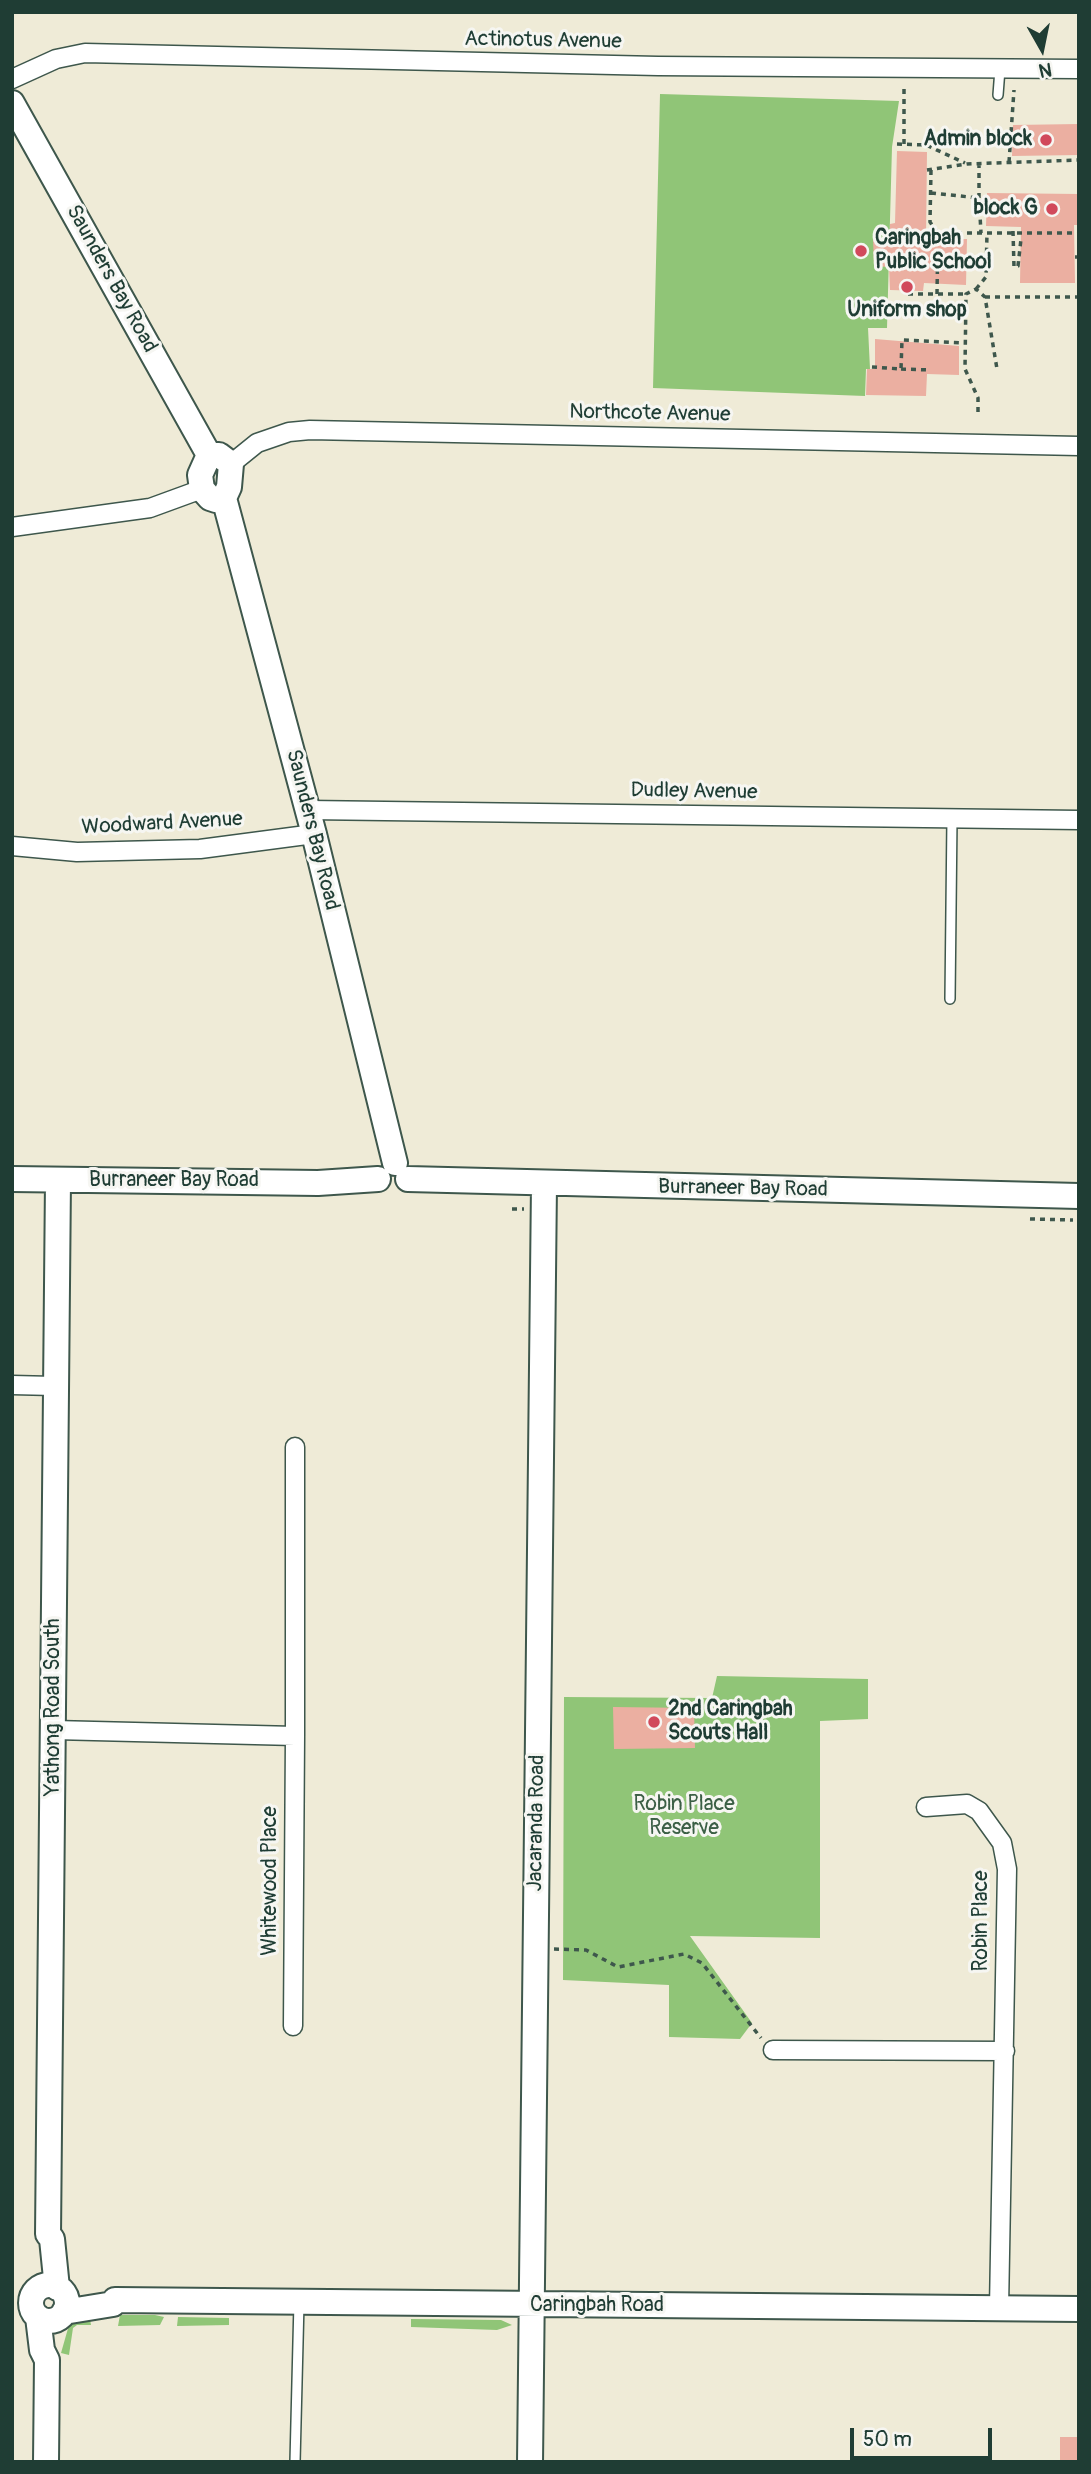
<!DOCTYPE html>
<style>
body{margin:0}
#map{position:relative;width:1091px;height:2474px;overflow:hidden;background:#efebd7;font-family:Pangolin,sans-serif}
canvas{display:block}
.frame{position:absolute;inset:0;border:14px solid #1f3d34;pointer-events:none}
.north{position:absolute;left:1007px;top:14px;width:70px;height:70px;-webkit-text-stroke:5px #f6f6f2;paint-order:stroke;rotate:171deg;font-size:19px;font-weight:700;line-height:28px;text-align:center;color:#1f3d34}
.north::after{content:'';display:block;margin:auto;width:24px;height:32px;background:#1f3d34;clip-path:polygon(50% 0,100% 100%,50% 72%,0 100%)}
.scale{position:absolute;left:850px;top:2428px;width:142px;height:32px;box-sizing:border-box;border:4px solid #1f3d34;border-top:0;padding-left:9px;font-size:21px;line-height:24px;white-space:nowrap;color:#1f3d34;-webkit-text-stroke:5px #f6f6f2;paint-order:stroke}
</style>
<div id="map">
<canvas width="1091" height="2474"></canvas>
<div class="frame"></div>
<div class="north">N</div>
<div class="scale">50 m</div>
</div>
<script>
const c = document.querySelector('canvas').getContext('2d');
c.lineJoin = 'round';
function fill(path, color) {
  c.fillStyle = color;
  c.fill(path, 'evenodd');
}
function shape(rows) {
  const path = new Path2D();
  for (const r of rows) {
    if (r.length === 3) {
      path.moveTo(r[0] + r[2], r[1]);
      path.arc(r[0], r[1], r[2], 0, 2 * Math.PI);
      continue;
    }
    path.moveTo(r[0], r[1]);
    for (let i = 2; i < r.length; i += 2) path.lineTo(r[i], r[i + 1]);
  }
  return path;
}
function trace(path, color, width, dash) {
  c.strokeStyle = color;
  c.lineWidth = width;
  c.lineCap = dash ? 'butt' : 'round';
  c.setLineDash(dash || []);
  c.stroke(path);
}
function write(font, color, halo, rows, align = 'center') {
  c.font = font + ' Pangolin,sans-serif';
  c.lineWidth = 6;
  c.setLineDash([]);
  c.textBaseline = 'middle';
  c.strokeStyle = halo;
  c.fillStyle = color;
  for (const [text, x, y, turn = 0] of rows) {
    c.save();
    c.translate(x, y);
    c.rotate((+turn || 0) * Math.PI / 180);
    c.textAlign = isNaN(turn) ? turn : align;
    if (halo) c.strokeText(text, 0, 0);
    c.fillText(text, 0, 0);
    c.restore();
  }
}
const green = shape([
 [660,94,899,101,892,147,887,328,868,328,870,369,866,369,865,396,653,388],
 [717,1676,868,1679,868,1719,820,1721,820,1938,690,1936,752,2023,740,2039,669,2037,669,1985,563,1980,564,1697,712,1698],
 [120,2315,155,2315,164,2317,160,2325,118,2326],
 [178,2317,229,2318,229,2325,177,2326],
 [90,2319,91,2325,77,2325,73,2328,69,2355,61,2353,69,2325],
 [411,2319,501,2320,512,2325,497,2330,411,2327]
]);
const building = shape([
 [1079,124,1079,155,1012,156,1013,125],
 [897,151,927,152,926,240,967,239,966,285,924,283,923,291,890,290,889,267,874,266,873,238,890,238,890,224,895,223],
 [987,193,1079,194,1079,225,1074,225,1075,283,1020,283,1021,227,986,226],
 [875,339,959,346,959,375,927,374,926,396,866,395,867,369,875,369],
 [613,1707,694,1708,695,1748,614,1749],
 [1060,2437,1079,2437,1079,2462,1060,2462]
]);
const path = shape([
 [897,144,926,145,965,163],
 [904,144,904,86],
 [1009,162,1014,90],
 [927,170,967,164,1079,160],
 [931,170,930,222,938,233],
 [931,193,979,198,981,233],
 [979,198,979,163],
 [1013,231,1014,267,1018,266,1021,239],
 [1075,257,1079,257],
 [976,289,986,277,987,233],
 [908,294,966,294],
 [937,294,938,233,1079,233],
 [985,297,1079,297],
 [872,367,901,369,902,340,965,343],
 [901,369,930,370],
 [978,412,978,398,965,369,966,294,976,289,985,297,997,369],
 [512,1209,524,1209],
 [1030,1219,1073,1220],
 [554,1949,586,1950,618,1967,684,1954,702,1963,761,2038]
]);
const lane = shape([
 [998,95,1000,69],
 [950,999,952,818],
 [295,2462,299,2302]
]);
const street = shape([
 [12,79,56,59,85,53,658,66,1079,69],
 [231,464,257,443,289,432,310,430,1079,446],
 [12,527,150,508,202,489],
 [308,810,1079,820],
 [12,846,77,852,200,849,314,834],
 [12,1385,54,1386],
 [54,1730,295,1736,293,2026],
 [295,1736,295,1447],
 [926,1807,967,1804,979,1811,1002,1843,1007,1869,999,2308],
 [773,2050,1005,2051]
]);
const secondary = shape([
 [12,103,209,455],
 [209,455,219,455,231,464,229,487,224,498,216,500,210,498,202,489,200,475,209,455],
 [224,498,314,834,395,1163],
 [12,1179,318,1183,378,1179],
 [408,1179,1079,1196],
 [49,2303,18],
 [57,2288,52,2239,48,2234,58,1180],
 [64,2312,113,2304,115,2300,1079,2309],
 [38,2317,42,2350,47,2360,46,2462],
 [530,2462,544,1184]
]);
const markers = [
 [1046,140,7,"#d1495b"],
 [1052,209,7,"#d1495b"],
 [861,251,7,"#d1495b"],
 [907,287,7,"#d1495b"],
 [654,1722,7,"#d1495b"]
];
const streetNames = [
 ["Actinotus Avenue",543,41,1],
 ["Saunders Bay Road",111,279,61],
 ["Northcote Avenue",650,414,1],
 ["Dudley Avenue",694,792,1],
 ["Woodward Avenue",162,824,-3],
 ["Saunders Bay Road",312,830,76],
 ["Burraneer Bay Road",174,1181],
 ["Burraneer Bay Road",743,1189,1],
 ["Yathong Road South",54,1707,-90],
 ["Jacaranda Road",537,1823,-89],
 ["Whitewood Place",271,1881,-90],
 ["Robin Place",982,1921,-90],
 ["Caringbah Road",597,2306]
];
const poiNames = [
 ["Admin block",1032,140],
 ["block G",1038,209],
 ["Caringbah",875,239,"left"],
 ["Public School",875,263,"left"],
 ["Uniform shop",907,311,"center"],
 ["2nd Caringbah",668,1710,"left"],
 ["Scouts Hall",668,1734,"left"]
];
const parkNames = [
 ["Robin Place",684,1805],
 ["Reserve",684,1829]
];
fill(green, '#90c577');
fill(building, '#ebafa1');
trace(lane, '#3e574c', 12);
trace(street, '#3e574c', 21);
trace(secondary, '#3e574c', 28);
trace(path, '#3e574c', 3.5, [5, 5]);
trace(lane, '#fff', 9);
trace(street, '#fff', 18);
trace(secondary, '#fff', 24);
for (const [x, y, r, color] of markers) {
  const dot = new Path2D();
  dot.arc(x, y, r, 0, 2 * Math.PI);
  c.fillStyle = color;
  c.fill(dot);
  trace(dot, '#f6f6f2', 2.5);
}
write('21px', '#1f3d34', '#f6f6f2', streetNames);
write('bold 21px', '#1f3d34', '#f6f6f2', poiNames, 'right');
write('21px', '#3b5f45', '#f6f6f2', parkNames);
</script>
